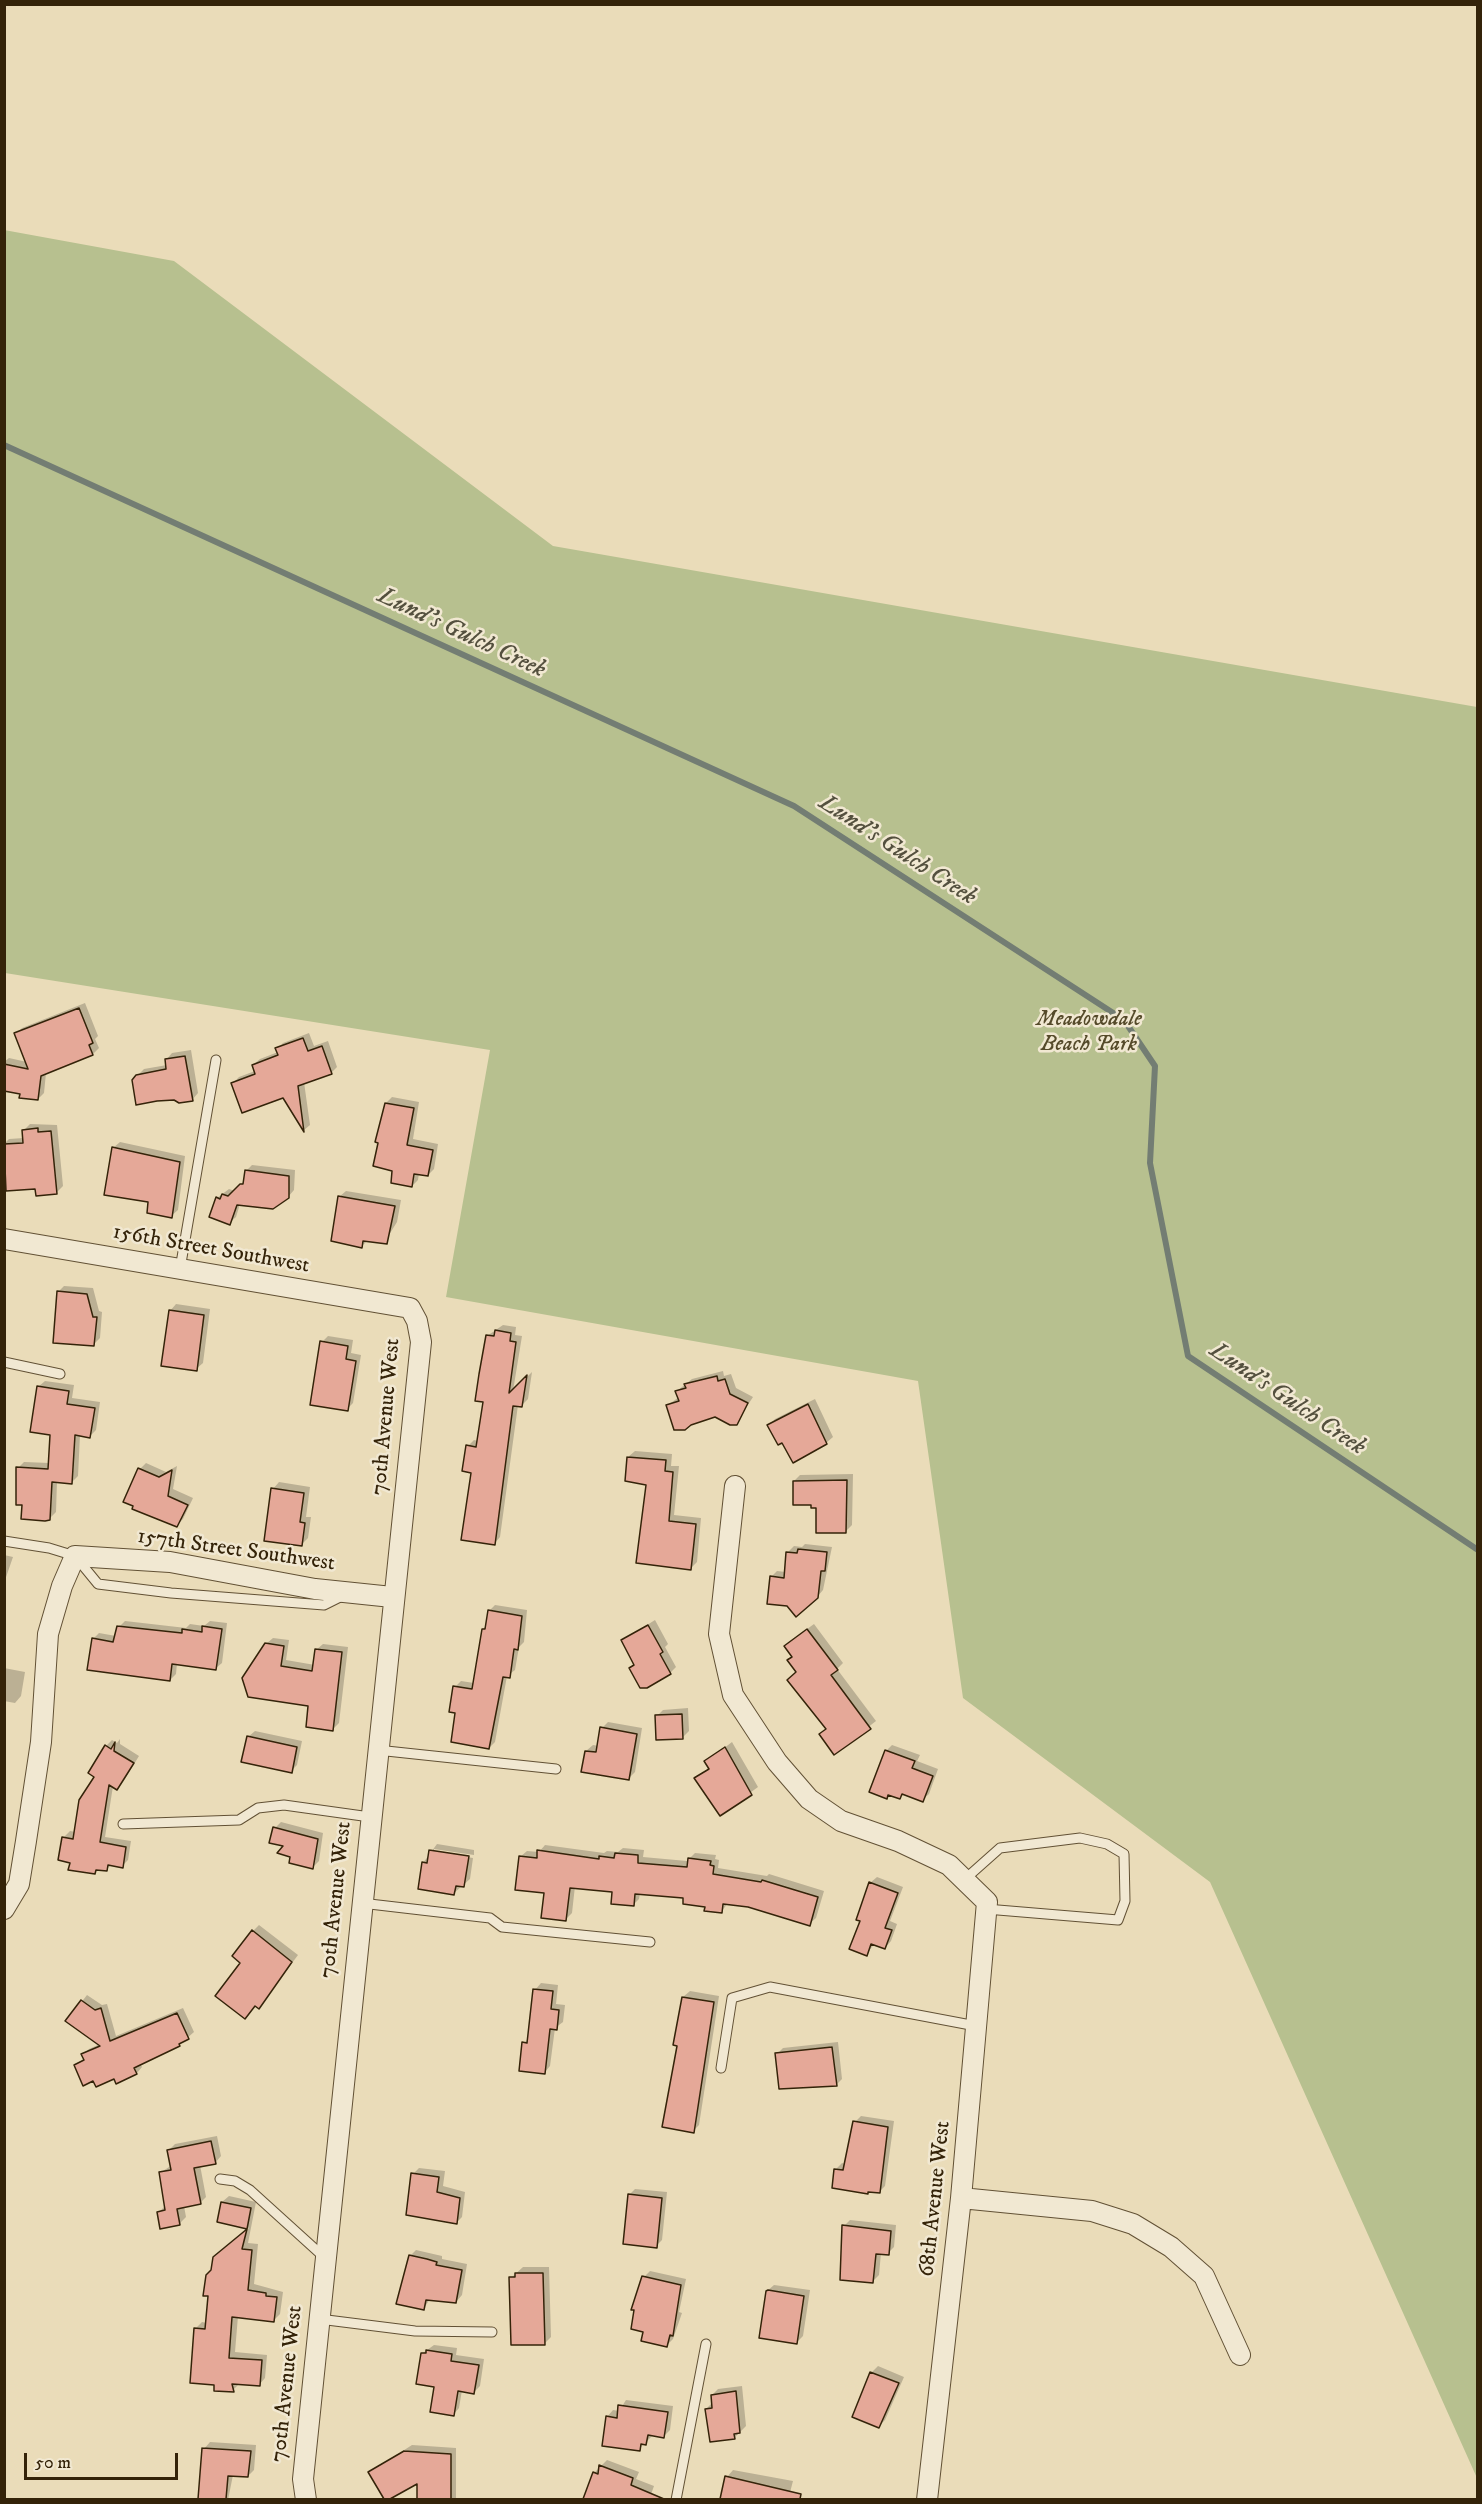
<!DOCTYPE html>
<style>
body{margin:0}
#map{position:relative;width:1482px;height:2504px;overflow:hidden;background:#eadcb9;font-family:"IM FELL DW Pica",serif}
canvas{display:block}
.frame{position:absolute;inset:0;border:6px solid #342309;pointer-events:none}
.scale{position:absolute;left:24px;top:2453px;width:154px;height:27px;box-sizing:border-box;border:3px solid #342309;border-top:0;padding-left:8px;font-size:18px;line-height:21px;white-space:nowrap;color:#342309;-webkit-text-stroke:4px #f1e8d2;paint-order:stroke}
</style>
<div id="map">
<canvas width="1482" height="2504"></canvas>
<div class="frame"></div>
<div class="scale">50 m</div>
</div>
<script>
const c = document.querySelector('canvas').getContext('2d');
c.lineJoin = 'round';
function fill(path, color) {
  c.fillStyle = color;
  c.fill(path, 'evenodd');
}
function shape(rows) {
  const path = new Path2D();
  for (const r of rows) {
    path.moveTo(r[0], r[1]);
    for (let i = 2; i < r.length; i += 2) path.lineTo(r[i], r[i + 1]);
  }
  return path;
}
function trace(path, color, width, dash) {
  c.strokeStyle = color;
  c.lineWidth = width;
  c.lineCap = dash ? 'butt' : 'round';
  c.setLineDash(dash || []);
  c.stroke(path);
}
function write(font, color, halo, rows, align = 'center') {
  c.font = font + ' "IM FELL DW Pica",serif';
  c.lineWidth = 5;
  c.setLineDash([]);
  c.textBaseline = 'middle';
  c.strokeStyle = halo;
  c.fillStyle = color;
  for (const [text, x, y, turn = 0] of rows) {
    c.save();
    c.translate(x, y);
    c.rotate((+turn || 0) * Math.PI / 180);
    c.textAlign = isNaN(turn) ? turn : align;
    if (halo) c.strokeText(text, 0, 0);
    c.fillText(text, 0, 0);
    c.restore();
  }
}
const green = shape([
 [4,230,174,261,553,546,1477,707,1477,2478,1210,1882,963,1698,918,1381,446,1297,490,1050,5,973]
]);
const shadow = shape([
 [85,1003,98,1036,95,1039,99,1048,93,1054,46,1073,44,1093,38,1099,4,1089,4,1062,9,1058,27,1062,16,1034,22,1028],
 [309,1033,314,1046,328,1041,337,1067,331,1073,304,1082,310,1125,304,1130,283,1096,233,1083,239,1077,255,1071,253,1065,260,1059,278,1052,277,1049,283,1043],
 [191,1050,198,1093,192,1100,137,1076,144,1069,167,1065,166,1060,172,1053],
 [392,1097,419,1102,413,1139,438,1144,434,1169,428,1175,419,1173,418,1180,412,1186,386,1103],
 [30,1124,57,1125,63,1186,56,1193,36,1187,7,1189,4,1144,9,1139,24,1138,24,1130],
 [120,1142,185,1156,178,1210,171,1216,150,1201,113,1148],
 [252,1165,295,1170,294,1190,288,1197,240,1204,236,1217,229,1223,217,1198,229,1189,235,1191,245,1180,246,1171],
 [346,1191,401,1200,397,1222,384,1243,368,1240,361,1247,339,1197],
 [64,1286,93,1288,99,1311,102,1312,100,1338,94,1344,58,1292],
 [176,1304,210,1309,203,1363,196,1369,170,1311],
 [503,1325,516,1327,515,1335,522,1336,513,1391,532,1372,528,1399,521,1406,518,1405,500,1537,494,1544,468,1446,474,1440,478,1441,484,1401,487,1336],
 [328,1336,353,1340,351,1353,361,1355,353,1403,347,1409,322,1342],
 [723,1371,724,1376,731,1374,736,1388,753,1397,736,1423,716,1416,668,1405,679,1397,677,1391,692,1379],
 [45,1381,74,1385,72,1398,100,1402,96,1430,90,1436,80,1435,78,1476,72,1482,57,1481,56,1512,50,1518,23,1504,18,1468,24,1462,50,1463,52,1434,38,1387],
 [815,1399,833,1437,826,1443,783,1441,769,1425,775,1419],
 [635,1451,672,1454,671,1466,679,1466,674,1515,701,1518,697,1562,691,1568,647,1484,628,1457],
 [146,1463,166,1472,177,1466,173,1489,193,1498,183,1519,177,1525,140,1469],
 [853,1474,852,1525,846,1531,794,1481,800,1475],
 [279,1482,310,1487,306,1517,311,1517,308,1538,301,1545,273,1489],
 [805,1544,832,1547,823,1590,817,1597,771,1577,777,1571,786,1572,788,1552,794,1546,802,1547],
 [4,1555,13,1557,4,1583],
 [495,1605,527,1610,524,1642,519,1647,515,1670,507,1676,495,1742,489,1748,456,1712,455,1687,461,1681,474,1683,483,1629,487,1625,489,1611],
 [655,1620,668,1644,665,1647,676,1667,670,1673,631,1668,635,1663,623,1640],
 [125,1621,186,1628,190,1624,204,1626,210,1621,227,1623,222,1663,216,1668,177,1663,176,1674,170,1680,93,1639,99,1633,116,1636,119,1627],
 [814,1624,843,1663,837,1669,876,1721,835,1753,827,1728,798,1671,794,1656,792,1640],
 [273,1638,289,1640,286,1660,315,1665,316,1650,323,1644,348,1647,339,1723,333,1729,310,1705,249,1696,266,1644],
 [4,1668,25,1672,21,1696,15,1703,4,1701],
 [688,1708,689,1731,683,1737,657,1716,663,1710],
 [608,1722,642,1728,635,1772,629,1778,586,1751,593,1745,599,1746,602,1728],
 [255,1731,302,1741,297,1765,291,1771,248,1737],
 [120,1739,120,1744,139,1756,123,1782,116,1788,113,1786,105,1837,131,1841,128,1860,122,1866,112,1864,106,1870,99,1869,94,1873,71,1861,63,1838,70,1831,76,1832,106,1746,112,1740,117,1743],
 [732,1742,758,1787,721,1814,696,1779,710,1768,706,1762],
 [892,1745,920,1755,917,1761,938,1769,929,1794,922,1800,904,1793,900,1797,890,1794,887,1797,886,1751],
 [281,1822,323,1833,319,1861,313,1867,292,1856,275,1828],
 [437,1844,474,1850,474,1855,434,1849,434,1852,473,1858,470,1879,454,1893,423,1863],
 [545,1845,604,1853,607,1851,618,1852,623,1848,644,1850,643,1857,687,1861,695,1853,716,1855,715,1859,719,1860,718,1868,767,1876,769,1874,824,1891,816,1918,809,1924,749,1905,728,1903,721,1912,685,1897,640,1893,639,1899,633,1905,613,1890,575,1886,572,1913,566,1919,520,1857,527,1851,539,1852],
 [877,1877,903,1887,890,1921,897,1924,891,1941,885,1948,874,1944,867,1954,862,1920,870,1883],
 [259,1925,298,1955,259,2007,242,1962,253,1931],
 [541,1983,558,1985,556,2004,565,2005,563,2022,555,2028,550,2066,544,2073,524,2043,529,2038,535,1990],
 [690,1991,719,1996,699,2125,693,2131,678,2045,683,1997],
 [87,1995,102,2005,107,2004,116,2036,183,2008,194,2032,179,2045,140,2063,142,2067,137,2073,94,2079,75,2065,85,2058,83,2054,89,2049,100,2044,67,2021],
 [838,2042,842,2079,836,2085,813,2088,813,2084,777,2054,783,2048],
 [861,2116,894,2121,885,2186,879,2192,868,2193,836,2169,842,2163,846,2164,855,2122],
 [217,2136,221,2156,215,2163,200,2165,206,2197,200,2203,184,2206,186,2217,180,2223,162,2227,159,2212,165,2206,160,2173,172,2165,169,2150,175,2144],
 [419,2168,445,2171,443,2186,465,2192,462,2217,456,2223,413,2174],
 [635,2189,667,2192,662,2240,656,2246,629,2195],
 [229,2196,256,2202,248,2243,258,2244,254,2284,283,2292,280,2314,274,2320,238,2316,235,2352,267,2355,265,2378,259,2385,240,2383,233,2390,196,2328,202,2322,207,2323,213,2270,221,2251,249,2228,218,2221,222,2202],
 [850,2220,896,2225,894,2247,888,2253,881,2253,879,2275,873,2281,844,2226],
 [416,2250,442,2256,442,2259,467,2264,462,2295,456,2302,430,2299,424,2308,410,2256],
 [523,2267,549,2267,551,2337,545,2343,511,2278],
 [650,2271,686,2279,679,2312,682,2313,673,2339,666,2346,645,2331,644,2277],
 [774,2285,810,2290,803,2336,797,2342,767,2291],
 [434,2345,457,2348,456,2355,484,2359,480,2386,474,2392,462,2390,459,2408,453,2415,436,2386,423,2353],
 [878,2366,904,2377,885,2420,879,2426,854,2416,872,2372],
 [742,2386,746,2426,734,2438,706,2409,713,2402,712,2395,718,2389],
 [626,2400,673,2406,670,2430,664,2436,653,2435,639,2449,607,2417,613,2410,619,2411],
 [210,2442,256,2445,254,2470,248,2476,233,2475,228,2500,199,2500,204,2449],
 [412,2445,456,2448,456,2500,418,2500,418,2481,385,2500,370,2472],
 [607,2460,639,2472,636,2479,654,2486,649,2500,586,2498,595,2472],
 [733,2470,793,2481,788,2500,721,2500,727,2477]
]);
const stream = shape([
 [4,445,794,806,1124,1020,1155,1066,1150,1163,1188,1356,1478,1550]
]);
const building = shape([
 [79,1008,93,1043,89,1045,93,1055,41,1076,38,1100,19,1098,20,1094,4,1091,4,1064,28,1069,14,1033,79,1008],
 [303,1038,308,1051,322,1046,332,1074,298,1086,304,1132,283,1098,242,1113,231,1083,255,1074,252,1065,278,1055,275,1048,303,1038],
 [185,1056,193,1101,179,1103,174,1100,157,1101,136,1105,132,1080,136,1075,166,1069,165,1059,185,1056],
 [385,1103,414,1108,407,1145,433,1150,428,1176,414,1174,412,1187,391,1183,392,1171,373,1166,378,1143,375,1142,385,1103],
 [38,1128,38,1132,51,1131,57,1194,36,1196,35,1189,6,1191,4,1144,23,1143,22,1130,38,1128],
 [112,1147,180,1162,172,1218,147,1213,148,1202,104,1195,112,1147],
 [245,1170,289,1176,289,1198,273,1209,237,1205,230,1225,209,1217,216,1197,220,1199,222,1194,228,1196,240,1184,243,1184,245,1170],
 [338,1196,395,1206,387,1244,363,1241,362,1248,331,1241,338,1196],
 [57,1291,87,1294,93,1317,97,1317,94,1346,53,1343,57,1291],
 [169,1310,204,1315,197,1371,161,1366,169,1310],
 [495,1330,511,1333,510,1341,516,1342,509,1393,527,1375,522,1407,513,1406,495,1545,461,1540,471,1473,462,1471,466,1445,476,1447,483,1402,475,1401,479,1374,486,1335,494,1336,495,1330],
 [320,1341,348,1346,346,1359,356,1361,348,1411,310,1405,320,1341],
 [717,1376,718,1381,725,1379,730,1394,748,1403,737,1425,730,1425,715,1417,691,1425,685,1430,674,1430,666,1405,679,1401,675,1391,686,1388,684,1384,717,1376],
 [37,1386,69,1391,67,1404,95,1408,90,1438,75,1435,72,1484,52,1482,50,1520,45,1521,21,1519,22,1505,16,1505,16,1467,48,1469,50,1435,30,1432,37,1386],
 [808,1404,827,1444,793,1463,782,1443,778,1445,767,1425,808,1404],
 [627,1457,666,1460,665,1471,673,1472,669,1521,696,1524,691,1570,636,1563,646,1485,625,1481,627,1457],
 [138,1468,159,1477,172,1470,168,1496,188,1505,177,1527,132,1509,133,1506,123,1502,138,1468],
 [847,1480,846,1533,816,1533,816,1508,811,1508,811,1505,793,1505,793,1481,847,1480],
 [271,1488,304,1493,300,1522,305,1523,302,1546,264,1541,271,1488],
 [798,1549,827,1552,825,1571,821,1571,818,1598,796,1617,787,1606,767,1604,770,1576,784,1578,786,1552,797,1553,798,1549],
 [488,1610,522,1616,518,1650,514,1649,510,1678,503,1677,489,1749,451,1742,455,1713,449,1712,453,1686,472,1689,482,1629,485,1629,488,1610],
 [648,1625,663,1652,660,1654,671,1674,647,1688,640,1688,629,1668,634,1665,621,1640,648,1625],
 [117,1626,182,1633,182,1629,202,1632,202,1626,222,1629,216,1670,172,1664,170,1681,87,1670,92,1638,113,1642,117,1626],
 [807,1629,838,1670,831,1675,871,1729,834,1755,819,1734,826,1729,787,1680,796,1672,787,1660,792,1657,784,1646,807,1629],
 [265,1643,284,1646,281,1666,312,1671,315,1649,342,1652,333,1731,306,1727,308,1706,248,1697,242,1678,265,1643],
 [682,1714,683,1739,656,1740,655,1715,682,1714],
 [600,1727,637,1734,629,1780,581,1772,585,1751,596,1752,600,1727],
 [247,1736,297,1747,292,1773,241,1762,247,1736],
 [115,1742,114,1751,134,1763,117,1790,109,1785,100,1842,126,1847,123,1868,108,1865,107,1871,96,1870,95,1874,68,1870,70,1863,58,1860,62,1837,73,1839,79,1800,94,1777,88,1773,105,1745,111,1749,115,1742],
 [725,1747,752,1795,720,1816,694,1778,709,1769,704,1761,725,1747],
 [885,1750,915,1761,912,1768,933,1776,923,1802,902,1794,900,1799,888,1795,887,1799,869,1792,885,1750],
 [273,1827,318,1839,313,1869,289,1863,290,1857,277,1853,283,1846,269,1843,273,1827],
 [429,1850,469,1856,464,1887,456,1886,454,1895,418,1889,422,1862,427,1863,429,1850],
 [537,1850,599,1859,599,1856,614,1858,615,1853,638,1855,638,1863,687,1867,688,1858,711,1861,710,1865,714,1866,713,1874,761,1882,762,1880,818,1897,810,1926,748,1907,723,1904,722,1913,704,1911,705,1907,683,1904,683,1898,635,1894,634,1906,611,1904,612,1892,570,1888,566,1921,541,1918,544,1893,515,1890,519,1856,537,1858,537,1850],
 [869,1882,898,1893,885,1928,892,1930,885,1949,871,1944,867,1956,849,1949,860,1921,856,1920,869,1882],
 [252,1930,292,1962,259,2009,255,2006,245,2019,215,1996,240,1963,232,1956,252,1930],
 [533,1989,553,1991,551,2009,559,2010,557,2030,550,2029,545,2074,519,2071,522,2042,527,2043,533,1989],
 [682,1997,714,2002,694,2133,662,2127,677,2046,673,2045,682,1997],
 [81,2000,95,2010,101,2008,110,2041,177,2013,189,2039,179,2044,180,2046,134,2068,137,2074,116,2084,114,2079,96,2087,93,2081,83,2086,74,2065,84,2060,81,2054,100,2046,65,2021,81,2000],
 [832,2047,837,2086,779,2089,775,2053,832,2047],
 [853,2121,888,2127,880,2193,868,2192,868,2194,832,2188,834,2169,843,2170,853,2121],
 [211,2141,216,2164,194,2168,201,2204,177,2209,180,2225,160,2229,157,2212,165,2210,159,2172,171,2170,167,2150,211,2141],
 [411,2173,439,2177,437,2192,460,2198,457,2224,406,2215,411,2173],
 [628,2194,662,2198,657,2248,623,2244,628,2194],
 [221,2202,251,2208,247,2229,217,2222,221,2202],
 [842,2225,891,2231,889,2255,876,2254,873,2283,840,2280,842,2225],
 [247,2229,242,2249,252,2250,248,2290,266,2293,266,2296,277,2297,274,2322,232,2317,229,2358,262,2360,260,2386,232,2384,234,2392,214,2391,214,2385,190,2383,194,2328,205,2329,208,2296,203,2296,206,2275,211,2270,213,2257,247,2229],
 [409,2255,427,2259,437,2262,436,2265,462,2270,456,2303,426,2300,424,2310,396,2304,409,2255],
 [515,2273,543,2273,545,2345,511,2345,509,2277,515,2277,515,2273],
 [642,2276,681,2285,673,2336,670,2335,667,2347,641,2341,643,2332,631,2329,634,2310,631,2310,642,2276],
 [768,2290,804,2296,797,2344,759,2338,766,2291,768,2290],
 [426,2350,452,2354,451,2361,479,2365,474,2394,458,2391,454,2416,430,2412,434,2387,416,2384,421,2353,426,2353,426,2350],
 [870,2372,899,2383,879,2428,852,2417,870,2372],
 [736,2391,740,2433,734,2434,735,2439,710,2442,705,2409,712,2408,711,2395,736,2391],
 [618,2405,668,2412,664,2438,648,2435,646,2445,641,2444,640,2451,602,2446,606,2416,617,2418,618,2405],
 [202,2448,251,2451,248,2477,228,2476,226,2499,198,2499,202,2448],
 [404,2451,451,2454,451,2499,417,2499,417,2484,390,2499,384,2499,368,2472,404,2451],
 [599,2465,633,2478,631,2485,664,2499,583,2499,593,2472,598,2474,599,2465],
 [725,2476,801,2494,800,2499,720,2499,725,2476]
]);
const lane = shape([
 [180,1269,216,1060],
 [4,1362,60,1374],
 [4,1541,49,1548,75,1556,98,1584,171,1593,324,1605,342,1596],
 [377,1750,556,1769],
 [123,1824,239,1820,258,1808,284,1805,370,1817],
 [964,1880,1000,1848,1080,1838,1107,1844,1124,1854,1125,1901,1118,1920,986,1909],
 [361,1903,490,1918,502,1927,650,1942],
 [721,2068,732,1998,770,1987,976,2026],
 [220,2179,235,2181,250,2190,325,2258],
 [319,2319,415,2331,492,2332],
 [676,2500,706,2344]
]);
const street = shape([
 [4,1239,410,1308,417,1321,421,1342,303,2479,306,2500],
 [735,1486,719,1634,733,1695,777,1762,809,1799,841,1821,898,1841,949,1865,987,1902,961,2198,927,2500],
 [4,1909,19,1884,26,1841,41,1742,48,1634,62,1586,75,1556,170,1562,315,1589,392,1597],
 [961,2198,1092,2211,1133,2224,1171,2247,1204,2276,1240,2355]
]);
const parkNames = [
 ["Meadowdale",1089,1020],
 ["Beach Park",1089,1045]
];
const streetNames = [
 ["156th Street Southwest",211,1250,10],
 ["70th Avenue West",387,1417,-85],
 ["157th Street Southwest",236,1551,8],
 ["70th Avenue West",337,1900,-84],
 ["68th Avenue West",936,2199,-84],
 ["70th Avenue West",288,2384,-84]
];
const waterNames = [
 ["Lund's Gulch Creek",461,634,25],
 ["Lund's Gulch Creek",897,851,33],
 ["Lund's Gulch Creek",1287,1400,34]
];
fill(green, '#b7c08f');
fill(shadow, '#0003');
trace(stream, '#737d73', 6);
fill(building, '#e5a898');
trace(building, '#342309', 1.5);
trace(lane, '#625135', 11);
trace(street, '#625135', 22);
trace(lane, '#f1e8d2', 9);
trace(street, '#f1e8d2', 20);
write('italic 22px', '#554a2a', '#f1e8d2', parkNames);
write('22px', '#342309', '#f1e8d2', streetNames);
write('italic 24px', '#54503e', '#f1e8d2', waterNames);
</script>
